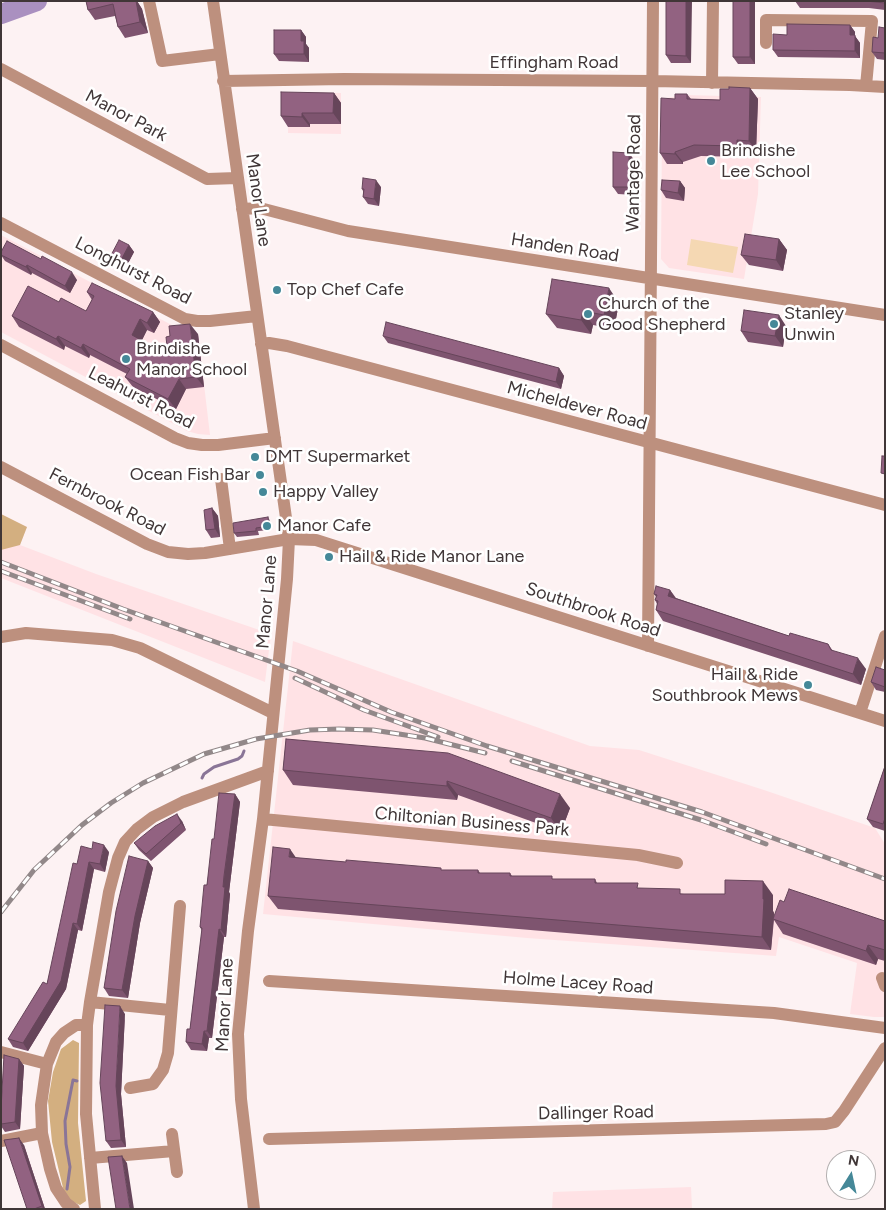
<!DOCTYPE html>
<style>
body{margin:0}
#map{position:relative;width:886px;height:1210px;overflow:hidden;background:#fdf2f3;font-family:Figtree,sans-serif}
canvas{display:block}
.frame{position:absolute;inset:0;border:2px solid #403637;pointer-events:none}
.north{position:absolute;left:826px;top:1150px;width:50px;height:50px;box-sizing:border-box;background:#fff;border:1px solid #b3afaf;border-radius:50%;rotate:10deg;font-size:14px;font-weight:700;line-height:20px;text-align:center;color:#403637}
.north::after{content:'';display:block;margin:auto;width:18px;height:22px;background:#458898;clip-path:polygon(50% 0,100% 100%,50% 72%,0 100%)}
</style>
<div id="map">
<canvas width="886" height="1210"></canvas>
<div class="frame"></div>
<div class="north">N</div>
</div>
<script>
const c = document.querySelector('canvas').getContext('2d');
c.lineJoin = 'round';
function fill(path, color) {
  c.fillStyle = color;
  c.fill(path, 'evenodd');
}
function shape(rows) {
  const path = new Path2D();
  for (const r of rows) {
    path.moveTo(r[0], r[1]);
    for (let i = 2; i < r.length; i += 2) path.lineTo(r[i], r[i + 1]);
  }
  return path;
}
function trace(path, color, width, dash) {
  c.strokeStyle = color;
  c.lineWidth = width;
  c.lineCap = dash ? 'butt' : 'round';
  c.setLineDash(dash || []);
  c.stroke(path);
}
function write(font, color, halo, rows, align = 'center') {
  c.font = font + ' Figtree,sans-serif';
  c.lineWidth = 5;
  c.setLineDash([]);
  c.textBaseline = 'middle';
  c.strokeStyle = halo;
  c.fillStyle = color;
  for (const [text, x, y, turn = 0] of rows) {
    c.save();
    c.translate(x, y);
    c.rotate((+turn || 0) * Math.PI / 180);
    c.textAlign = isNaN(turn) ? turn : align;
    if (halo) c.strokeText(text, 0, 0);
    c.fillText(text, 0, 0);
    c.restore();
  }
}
const built = shape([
 [289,92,341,93,341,134,288,133],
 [685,95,761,97,758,194,744,279,669,268,661,259,662,128,666,98],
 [1,235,185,332,198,334,210,435,198,434,187,431,1,332],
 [1,514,27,527,20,545,96,574,271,634,265,682,1,578],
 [293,641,590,746,639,750,764,790,875,828,885,844,885,1017,874,1017,850,1014,857,963,779,937,776,956,527,938,263,914],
 [691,1187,692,1209,552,1209,553,1192]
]);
const green = shape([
 [691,239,738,247,733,273,687,265]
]);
const forest = shape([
 [1,514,27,527,20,545,1,550],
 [73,1040,79,1043,78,1123,86,1201,80,1205,71,1201,64,1192,52,1142,48,1101,53,1072,61,1049]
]);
const stream = shape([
 [202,778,204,774,214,767,238,759,242,756,244,751],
 [67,1189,70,1167,66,1144,65,1121,73,1080,77,1081]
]);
const river = shape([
 [1,14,37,1]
]);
const minor = shape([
 [149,1,162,61,220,54],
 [213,1,289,539,287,579,263,819,248,931,238,1034,241,1099,254,1209],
 [766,43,766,20,872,21,866,86],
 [1,69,207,179,237,178],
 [223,81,344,79,653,81,850,85,885,87],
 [712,83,713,1],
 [242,209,260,208,348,231,885,315],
 [1,223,185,319,197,321,210,321,257,316],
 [261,344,269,343,287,346,885,505],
 [1,345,175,438,188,443,202,445,218,445,275,438],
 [1,467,147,544,168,552,188,554,205,553,289,539,316,540,885,721],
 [221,479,230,549],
 [1,637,26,633,112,640,140,648,273,713],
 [648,646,653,1],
 [860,713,885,636],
 [263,819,638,855,677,863],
 [882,978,885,986],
 [269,981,774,1013,885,1028],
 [90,1002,170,1010],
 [1,1052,47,1064],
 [130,1088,153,1084,163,1070,168,1053,180,906],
 [172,1134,177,1172],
 [269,1139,826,1124,835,1122,844,1111,885,1048],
 [1,1141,42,1133],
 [90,1158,174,1151],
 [74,1209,66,1203,56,1188,50,1169,42,1133,41,1105,47,1064,56,1042,64,1033,76,1025,87,1025],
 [95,1209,86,1114,87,1025,90,1002,109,892,118,858,125,842,137,829,153,817,183,802,268,771]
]);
const rail = shape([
 [1,562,123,609,297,671,391,712,487,746,702,812,885,879],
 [1,571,130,619],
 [295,678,364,710,438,737],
 [512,761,701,820,766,844],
 [1,912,34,870,82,825,111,803,143,783,204,754,256,739,310,730,339,729,373,730,425,738,485,753]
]);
const wall = shape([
 [86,1,137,1,142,9,148,33,125,38,118,27,115,16,95,20,88,10],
 [666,1,691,63,671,63,666,55],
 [733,1,755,1,755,64,738,64,733,57],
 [795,1,885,1,885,10,869,8,800,8],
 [850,25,855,32,855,36,860,43,860,58,778,57,773,50,787,35],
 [885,28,885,60,877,59,872,52,878,38],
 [301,30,306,37,306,44,309,48,309,62,279,61,274,54],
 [750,88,758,99,756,151,745,151,745,157,701,156,683,162,683,164,667,164,660,153,675,99,687,94,691,99,720,100,729,89],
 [334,93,341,103,341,124,310,124,310,127,288,127,281,116],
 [629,153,634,160,634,195,618,194,613,187],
 [680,181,685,188,684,201,666,198,661,190],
 [381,187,379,206,368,204,363,197,363,191,362,189],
 [779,239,787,250,783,271,749,265,741,255],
 [129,245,134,252,124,271,114,266,109,259],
 [1,252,77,280,70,293,32,273,31,275,5,261,1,255],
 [87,292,153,312,160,322,154,333,147,330,142,340,168,355,198,334,204,387,186,389,176,409,133,387,125,377,127,374,90,355,89,358,65,346,64,350,19,327,12,316,59,302,86,311,92,300],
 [619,303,614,329,593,325,591,334,557,328,546,314],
 [786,326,783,347,748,342,741,331],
 [383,336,559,368,564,376,561,389,388,343],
 [212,508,218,516,220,537,211,538,206,530],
 [270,521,271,530,258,531,259,535,237,537,234,533],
 [670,590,676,598,789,636,828,644,833,651,866,669,861,685,663,621,656,610,657,604,655,600,656,597,654,594],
 [885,670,885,692,876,690,871,682],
 [286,739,570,808,561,832,458,795,457,800,293,785,283,770],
 [885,766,885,831,873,827,867,819],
 [235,794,240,802,229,892,230,894,226,937,224,937,212,1038,209,1038,207,1051,191,1050,186,1042,190,1029,202,931,200,927,214,839],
 [182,821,186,830,151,861,139,850,134,843],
 [109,852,105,872,94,869,82,931,78,930,66,989,28,1051,13,1047,8,1039,47,984,77,864],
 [296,858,442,870,478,870,480,873,510,873,512,876,554,879,595,879,597,883,684,894,773,895,773,911,774,913,774,917,784,902,885,921,885,961,878,959,876,965,783,934,774,920,771,950,278,909,268,896],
 [148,861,153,868,140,923,128,998,109,996,104,988],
 [125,1014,121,1094,126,1147,111,1148,106,1141],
 [19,1059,24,1066,20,1129,5,1132,1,1126,1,1109],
 [24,1145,45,1209,27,1209]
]);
const shadedWall = shape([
 [136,1,137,1,142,9,148,33,140,22],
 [686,1,692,1,691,63,686,56],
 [750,1,755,1,755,64,750,57],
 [850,25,855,32,855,36,860,43,860,58,855,51,850,35],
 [301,30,306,37,306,44,309,48,309,62,304,54,301,41],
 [750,88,758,99,756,151,749,141],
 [334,93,341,103,341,124,333,113],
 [302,113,310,124,310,127,302,117],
 [737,140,745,151,745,157,737,146],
 [675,152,683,162,683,164,675,154],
 [629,153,634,160,634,195,629,187],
 [376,180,381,187,379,206,374,199],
 [680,181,685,188,684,201,678,193],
 [779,239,787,250,783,271,776,260],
 [129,245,134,252,124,271,119,264],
 [27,265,32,273,31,275,26,267],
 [72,272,77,280,70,293,65,286],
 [609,288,619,303,614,329,604,315],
 [583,311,593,325,591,334,581,320],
 [153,312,160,322,154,333,147,323],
 [779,315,786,326,783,347,775,336],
 [140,319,147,330,139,346,132,335],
 [190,324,198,334,204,387,196,377],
 [58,336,65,346,64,350,56,339],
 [83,344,90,355,89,358,81,348],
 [559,368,564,376,561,389,556,382],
 [179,379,186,389,176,409,168,399],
 [212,508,218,516,220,537,215,529],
 [268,517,270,521,271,530,269,526],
 [670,590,678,602,668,596],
 [858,658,866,669,861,685,853,674],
 [447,781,458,795,457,800,447,786],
 [235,794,240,802,229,892,230,894,226,937,221,930,223,887],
 [560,794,570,808,561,832,551,818],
 [177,814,182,821,186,830,181,823],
 [104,845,109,852,105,872,100,864],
 [290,849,299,862,289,857],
 [148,861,153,868,140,923,128,998,122,990,135,916],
 [89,862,94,869,82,931,77,924],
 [763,881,773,895,773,911,774,913,771,950,762,937],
 [73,923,78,930,66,989,28,1051,23,1043],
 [219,929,224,937,212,1038,207,1031],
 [868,945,878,959,876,965,866,951],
 [120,1006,125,1014,121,1094,126,1147,121,1140,116,1086],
 [204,1031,209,1038,207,1051,202,1044],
 [19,1059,24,1066,20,1129,15,1122],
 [19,1138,24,1145,45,1209,43,1209,42,1206],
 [122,1156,127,1163,134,1209,130,1209]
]);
const building = shape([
 [86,1,136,1,140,22,118,27,113,4,88,10,86,1],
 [666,1,686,1,686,56,666,55,666,1],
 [733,1,750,1,750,57,733,57,733,1],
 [866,1,885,1,885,3,866,1],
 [787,24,850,25,850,35,855,35,855,51,773,50,773,34,787,35,787,24],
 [879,27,885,28,885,53,872,52,873,37,878,38,879,27],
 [274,30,301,30,301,41,304,41,304,54,274,54,274,30],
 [729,87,750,88,749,141,737,140,737,146,694,145,675,152,675,154,660,153,661,98,675,99,675,94,687,94,687,99,720,100,720,89,729,89,729,87],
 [281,92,334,93,333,113,302,113,302,117,281,116,281,92],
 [613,152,629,153,629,187,613,187,613,152],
 [363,178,376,180,374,199,363,197,364,189,362,189,363,178],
 [662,180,680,181,678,193,661,190,662,180],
 [745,234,779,239,776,260,741,255,745,234],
 [119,240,129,245,119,264,109,259,119,240],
 [7,241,41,259,42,256,72,272,65,286,27,265,26,267,1,255,1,252,7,241],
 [552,279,609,288,604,315,583,311,581,320,546,314,552,279],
 [92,283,153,312,147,323,140,319,132,335,168,355,166,337,170,336,169,326,190,324,196,377,179,379,168,399,125,377,130,369,83,344,81,348,58,336,56,339,12,316,28,286,59,302,61,298,86,311,94,296,87,292,92,283],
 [744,310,779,315,775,336,741,331,744,310],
 [386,322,559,368,556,382,383,336,386,322],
 [882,456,885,456,885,474,881,473,882,456],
 [212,508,215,529,206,530,204,510,212,508],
 [268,517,269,526,256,528,256,531,234,533,233,523,268,517],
 [656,586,670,590,668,596,789,636,790,633,828,644,831,650,858,658,853,674,656,610,658,601,655,600,657,595,654,594,656,586],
 [876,667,885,670,885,687,871,682,876,667],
 [286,739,448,753,560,794,551,818,447,781,447,786,283,770,286,739],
 [885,766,885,818,883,824,867,819,885,766],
 [219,793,235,794,224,876,223,887,225,887,221,930,219,929,207,1031,204,1031,202,1044,186,1042,187,1029,190,1029,202,928,200,927,204,885,207,885,212,839,214,839,219,793],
 [177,814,181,823,146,854,134,843,155,826,177,814],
 [93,842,104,845,100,864,89,862,77,924,73,923,61,981,23,1043,8,1039,43,982,47,984,73,863,77,864,81,846,92,849,93,842],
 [273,847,290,849,289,857,346,862,346,860,441,868,441,870,478,870,478,873,510,873,510,876,552,876,552,879,595,879,595,883,638,883,637,888,680,889,680,894,725,894,725,880,763,881,763,899,764,899,762,937,268,896,273,847],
 [129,856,148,861,135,916,122,990,104,988,116,911,129,856],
 [789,889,885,921,885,950,868,945,866,951,773,919,780,900,784,902,789,889],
 [105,1005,120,1006,116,1086,121,1140,106,1141,100,1083,105,1005],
 [4,1055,19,1059,15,1122,1,1124,1,1109,4,1055],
 [19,1138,42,1206,34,1209,27,1209,4,1140,19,1138],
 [122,1156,130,1209,116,1209,108,1157,122,1156]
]);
const markers = [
 [711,161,5,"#458898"],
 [277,290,5,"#458898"],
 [588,314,5,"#458898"],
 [774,324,5,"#458898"],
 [126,359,5,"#458898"],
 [255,457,5,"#458898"],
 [260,475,5,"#458898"],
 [263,492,5,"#458898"],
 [267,526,5,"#458898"],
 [329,557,5,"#458898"],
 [808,685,5,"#458898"]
];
const streetNames = [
 ["Effingham Road",554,63],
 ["Manor Park",126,116,28],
 ["Wantage Road",634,173,-89],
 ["Manor Lane",258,200,82],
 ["Handen Road",565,248,9],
 ["Longhurst Road",133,271,27],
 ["Leahurst Road",141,398,27],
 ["Micheldever Road",577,406,15],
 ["Fernbrook Road",107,502,27],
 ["Manor Lane",267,602,-85],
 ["Southbrook Road",593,610,18],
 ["Chiltonian Business Park",472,822,5],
 ["Holme Lacey Road",578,983,4],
 ["Manor Lane",225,1005,-87],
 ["Dallinger Road",596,1113,-1]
];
const poiNames = [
 ["Brindishe",721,151],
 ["Lee School",721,172],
 ["Top Chef Cafe",287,290],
 ["Church of the",598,304],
 ["Good Shepherd",598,325],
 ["Stanley",784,314],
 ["Unwin",784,335],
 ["Brindishe",136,349],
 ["Manor School",136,370],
 ["DMT Supermarket",265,457],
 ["Ocean Fish Bar",250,475,"right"],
 ["Happy Valley",273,492],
 ["Manor Cafe",277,526],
 ["Hail & Ride Manor Lane",339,557],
 ["Hail & Ride",798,675,"right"],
 ["Southbrook Mews",798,696,"right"]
];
fill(built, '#ffe2e5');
fill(green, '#f5d8b3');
fill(forest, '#d3af80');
trace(stream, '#8a7597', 3);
trace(river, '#aa90c0', 20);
trace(minor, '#bd907e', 12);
trace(rail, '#928889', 5);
trace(rail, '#fff', 3, [9]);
fill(wall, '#7e546f');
fill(shadedWall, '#66455a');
fill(building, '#926281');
trace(building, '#66455a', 1);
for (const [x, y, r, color] of markers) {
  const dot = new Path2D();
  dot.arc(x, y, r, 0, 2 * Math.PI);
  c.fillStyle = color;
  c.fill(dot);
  trace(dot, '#fff', 2);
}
write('18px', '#403637', '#fff', streetNames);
write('18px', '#403637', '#fff', poiNames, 'left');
</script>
